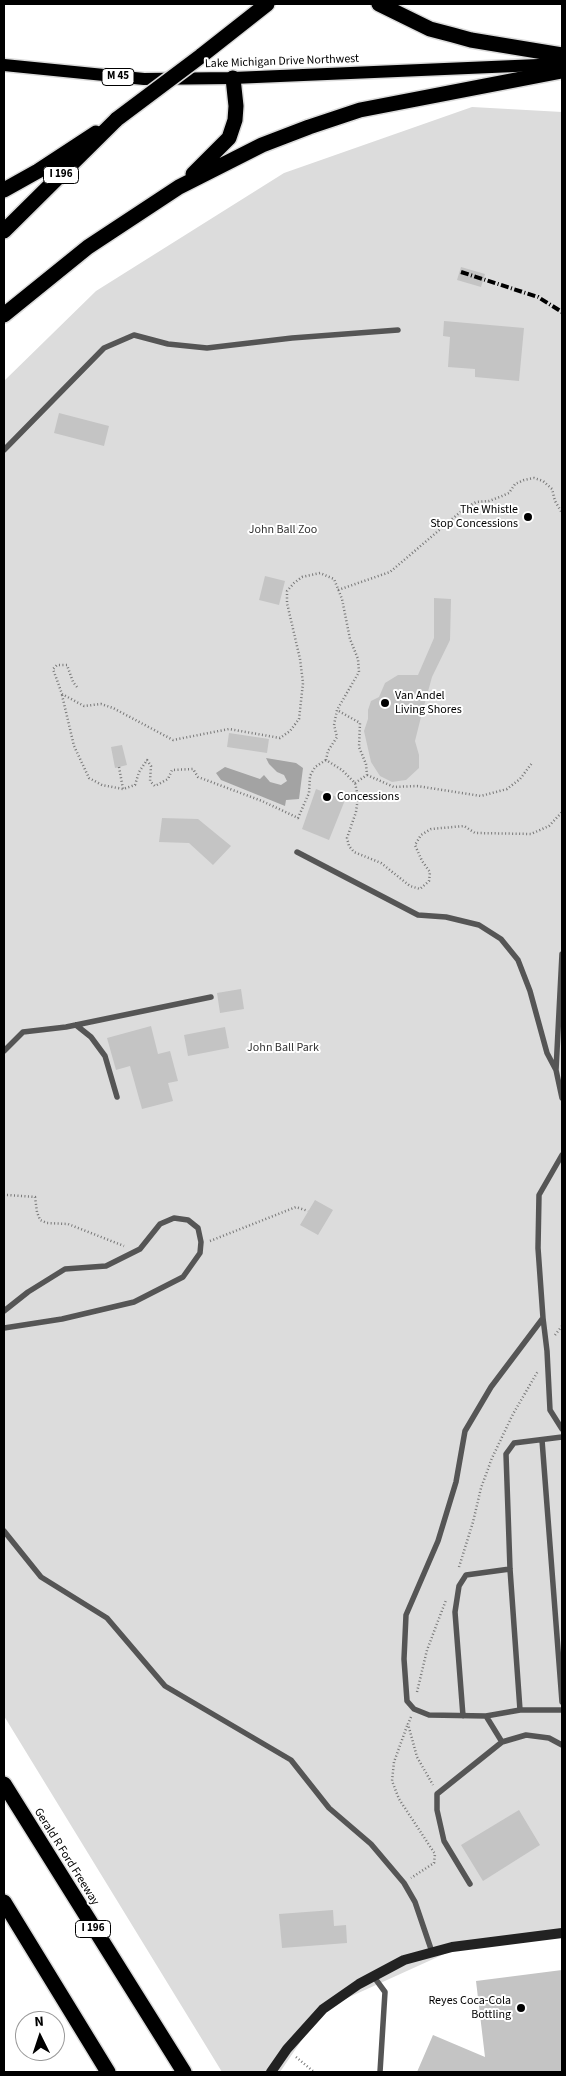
<!DOCTYPE html>
<style>
body{margin:0}
#map{position:relative;width:566px;height:2076px;overflow:hidden;background:#fff;font-family:"Source Sans 3",sans-serif}
canvas{display:block}
.frame{position:absolute;inset:0;border:5px solid #000;pointer-events:none}
.north{position:absolute;left:15px;top:2011px;width:50px;height:50px;box-sizing:border-box;background:#fff;border:1px solid #999;border-radius:50%;rotate:356deg;font-size:14px;font-weight:700;line-height:20px;text-align:center;color:#000}
.north::after{content:'';display:block;margin:auto;width:18px;height:22px;background:#000;clip-path:polygon(50% 0,100% 100%,50% 72%,0 100%)}
</style>
<div id="map">
<canvas width="566" height="2076"></canvas>
<div class="frame"></div>
<div class="north">N</div>
</div>
<script>
const c = document.querySelector('canvas').getContext('2d');
c.lineJoin = 'round';
function fill(path, color) {
  c.fillStyle = color;
  c.fill(path, 'evenodd');
}
function shape(rows) {
  const path = new Path2D();
  for (const r of rows) {
    path.moveTo(r[0], r[1]);
    for (let i = 2; i < r.length; i += 2) path.lineTo(r[i], r[i + 1]);
  }
  return path;
}
function trace(path, color, width, dash) {
  c.strokeStyle = color;
  c.lineWidth = width;
  c.lineCap = dash ? 'butt' : 'round';
  c.setLineDash(dash || []);
  c.stroke(path);
}
function write(font, color, halo, rows, align = 'center') {
  c.font = font + ' "Source Sans 3",sans-serif';
  c.lineWidth = 4;
  c.setLineDash([]);
  c.textBaseline = 'middle';
  c.strokeStyle = halo;
  c.fillStyle = color;
  for (const [text, x, y, turn = 0] of rows) {
    c.save();
    c.translate(x, y);
    c.rotate((+turn || 0) * Math.PI / 180);
    c.textAlign = isNaN(turn) ? turn : align;
    if (halo) c.strokeText(text, 0, 0);
    c.fillText(text, 0, 0);
    c.restore();
  }
}
const green = shape([
 [472,107,562,112,562,1933,462,1946,323,2009,280,2072,222,2072,4,1716,4,381,96,291,284,173]
]);
const water = shape([
 [266,758,296,763,303,768,299,799,286,800,285,806,221,780,216,773,225,767,260,779,264,775,270,782,281,785,287,781,284,775,277,772,269,764]
]);
const building = shape([
 [461,267,485,274,481,287,457,280],
 [444,321,524,328,519,381,475,377,475,369,448,367,450,337,443,336],
 [59,413,109,426,104,446,54,433],
 [265,576,285,581,279,605,259,600],
 [434,598,451,599,450,640,432,677,421,717,415,741,419,755,419,768,406,780,392,782,380,776,371,762,364,731,368,719,368,710,371,701,379,697,385,683,398,675,418,675,434,638],
 [229,733,269,739,267,753,227,747],
 [122,745,127,765,115,768,111,747],
 [316,789,345,800,329,840,302,829],
 [162,818,198,819,231,846,213,865,189,843,159,842],
 [241,989,244,1009,220,1013,217,993],
 [151,1026,158,1054,170,1051,178,1081,168,1083,173,1101,142,1109,130,1066,116,1070,107,1038],
 [225,1027,229,1048,188,1056,184,1035],
 [315,1200,333,1210,318,1235,300,1225],
 [519,1810,540,1845,483,1881,461,1845],
 [333,1910,334,1926,346,1925,347,1943,282,1948,279,1914],
 [562,1970,562,2072,417,2072,433,2035,485,2057,476,1981]
]);
const path = shape([
 [338,590,390,572,464,509,476,502,489,501,502,496,509,493,515,484,524,480,534,478,543,481,552,489,555,501,562,513],
 [77,687,73,682,67,665,57,665,53,669,62,694,84,706,101,704,113,708,173,740,229,729,280,738,290,731,299,719,303,683,300,659,287,603,287,591,294,583,302,577,320,573,334,579,342,599,350,639,358,659,359,672,337,710],
 [62,695,74,746,89,778,102,785,123,789,135,785,139,772,147,760,151,766,150,781,155,786,168,779,172,770,193,769,198,777,262,801,298,818,309,793,310,776,315,767,326,760],
 [119,767,123,789],
 [367,775,394,787,417,786,481,796,507,789,520,779,532,763],
 [355,783,367,775,366,764,359,747,360,723,337,710,334,725,337,737,328,751,326,760,342,770,355,783,358,797,356,812,347,838,349,846,354,852,381,863,410,886,420,889,429,881,430,872,422,861,415,845,421,835,431,829,464,826,475,833,531,834,549,826,562,812],
 [7,1195,35,1197,37,1212,40,1220,47,1223,68,1224,124,1246],
 [210,1241,296,1207,308,1211],
 [555,1335,562,1326],
 [459,1567,473,1522,481,1488,492,1458,513,1414,538,1371],
 [417,1692,427,1650,446,1600],
 [411,1717,408,1724,417,1757,433,1785],
 [407,1726,394,1762,392,1781,399,1799,435,1854,434,1863,411,1878],
 [296,2057,314,2072]
]);
const lane = shape([
 [4,450,104,348,134,335,168,344,207,348,292,338,398,330],
 [297,852,418,915,446,917,479,925,501,939,518,960,530,991,547,1053,556,1070],
 [562,954,556,1070,562,1098],
 [76,1025,91,1037,105,1056,117,1097],
 [4,1051,23,1032,66,1027,211,997],
 [4,1311,28,1292,65,1269,106,1266,140,1249,160,1224,174,1218,188,1220,198,1228,201,1242,200,1253,183,1277,134,1302,62,1319,4,1328],
 [543,1318,547,1351,550,1410,562,1429],
 [542,1440,562,1702],
 [4,1531,41,1577,107,1618,165,1686,291,1760,329,1808,371,1844,404,1883,415,1902,432,1952],
 [520,1710,562,1710],
 [463,1716,455,1612,459,1586,466,1575,510,1569],
 [486,1716,520,1710,510,1569,506,1454,514,1443,562,1437],
 [502,1742,486,1716,429,1715,414,1709,407,1701,404,1659,406,1615,438,1541,456,1482,465,1431,491,1387,543,1318,538,1248,539,1195,562,1155],
 [470,1884,444,1841,437,1810,437,1794,502,1742,526,1735,549,1738,562,1745],
 [374,1977,385,1992,380,2072]
]);
const secondary = shape([
 [271,2072,287,2049,323,2009,359,1984,404,1960,452,1947,562,1933]
]);
const primary = shape([
 [4,65,144,79,233,78,562,64]
]);
const highway = shape([
 [379,4,430,29,453,35,471,40,562,55],
 [201,56,267,4],
 [193,174,229,138,235,120,236,106,233,78],
 [4,190,38,171,96,133],
 [4,231,117,119],
 [4,315,88,247,179,187,262,145,309,127,360,110,562,71],
 [4,1784,184,2072],
 [4,1902,108,2072]
]);
const rail = shape([
 [461,272,538,297,562,312]
]);
const highwayBridge = shape([
 [117,119,201,56]
]);
const markers = [
 [528,517,5,"#000"],
 [385,703,5,"#000"],
 [327,797,5,"#000"],
 [521,2008,5,"#000"]
];
const shields = [
 [118,77,32],
 [61,175,35],
 [93,1929,35]
];
const shieldNames = [
 ["M 45",118,77],
 ["I 196",61,175],
 ["I 196",93,1929]
];
const streetNames = [
 ["Lake Michigan Drive Northwest",282,62,-2],
 ["Gerald R Ford Freeway",66,1857,58]
];
const poiNames = [
 ["The Whistle",518,510],
 ["Stop Concessions",518,524],
 ["Van Andel",395,696,"left"],
 ["Living Shores",395,710,"left"],
 ["Concessions",337,797,"left"],
 ["Reyes Coca-Cola",511,2001],
 ["Bottling",511,2015]
];
const parkNames = [
 ["John Ball Zoo",283,530],
 ["John Ball Park",283,1048]
];
fill(green, '#dcdcdc');
fill(water, '#a3a3a3');
fill(building, '#c4c4c4');
trace(primary, '#dbdbdb', 15);
trace(highway, '#dbdbdb', 18);
trace(path, '#777', 2.5, [1, 2.5]);
trace(lane, '#555', 5.5);
trace(secondary, '#222', 10);
trace(primary, '#000', 12);
trace(highway, '#000', 15);
trace(rail, '#000', 4, [8, 2.5, 1, 2.5]);
trace(highwayBridge, '#dbdbdb', 18, []);
trace(highwayBridge, '#000', 15);
for (const [x, y, r, color] of markers) {
  const dot = new Path2D();
  dot.arc(x, y, r, 0, 2 * Math.PI);
  c.fillStyle = color;
  c.fill(dot);
  trace(dot, '#fff', 2);
}
for (const [x, y, w] of shields) {
  const box = new Path2D();
  box.roundRect(x - w / 2, y - 8.5, w, 17, 4);
  c.fillStyle = '#fff';
  c.fill(box);
  trace(box, '#000', 1);
}
write('bold 11px', '#000', null, shieldNames);
write('12px', '#000', '#fff', streetNames);
write('12px', '#000', '#fff', poiNames, 'right');
write('12px', '#333', '#fff', parkNames);
</script>
